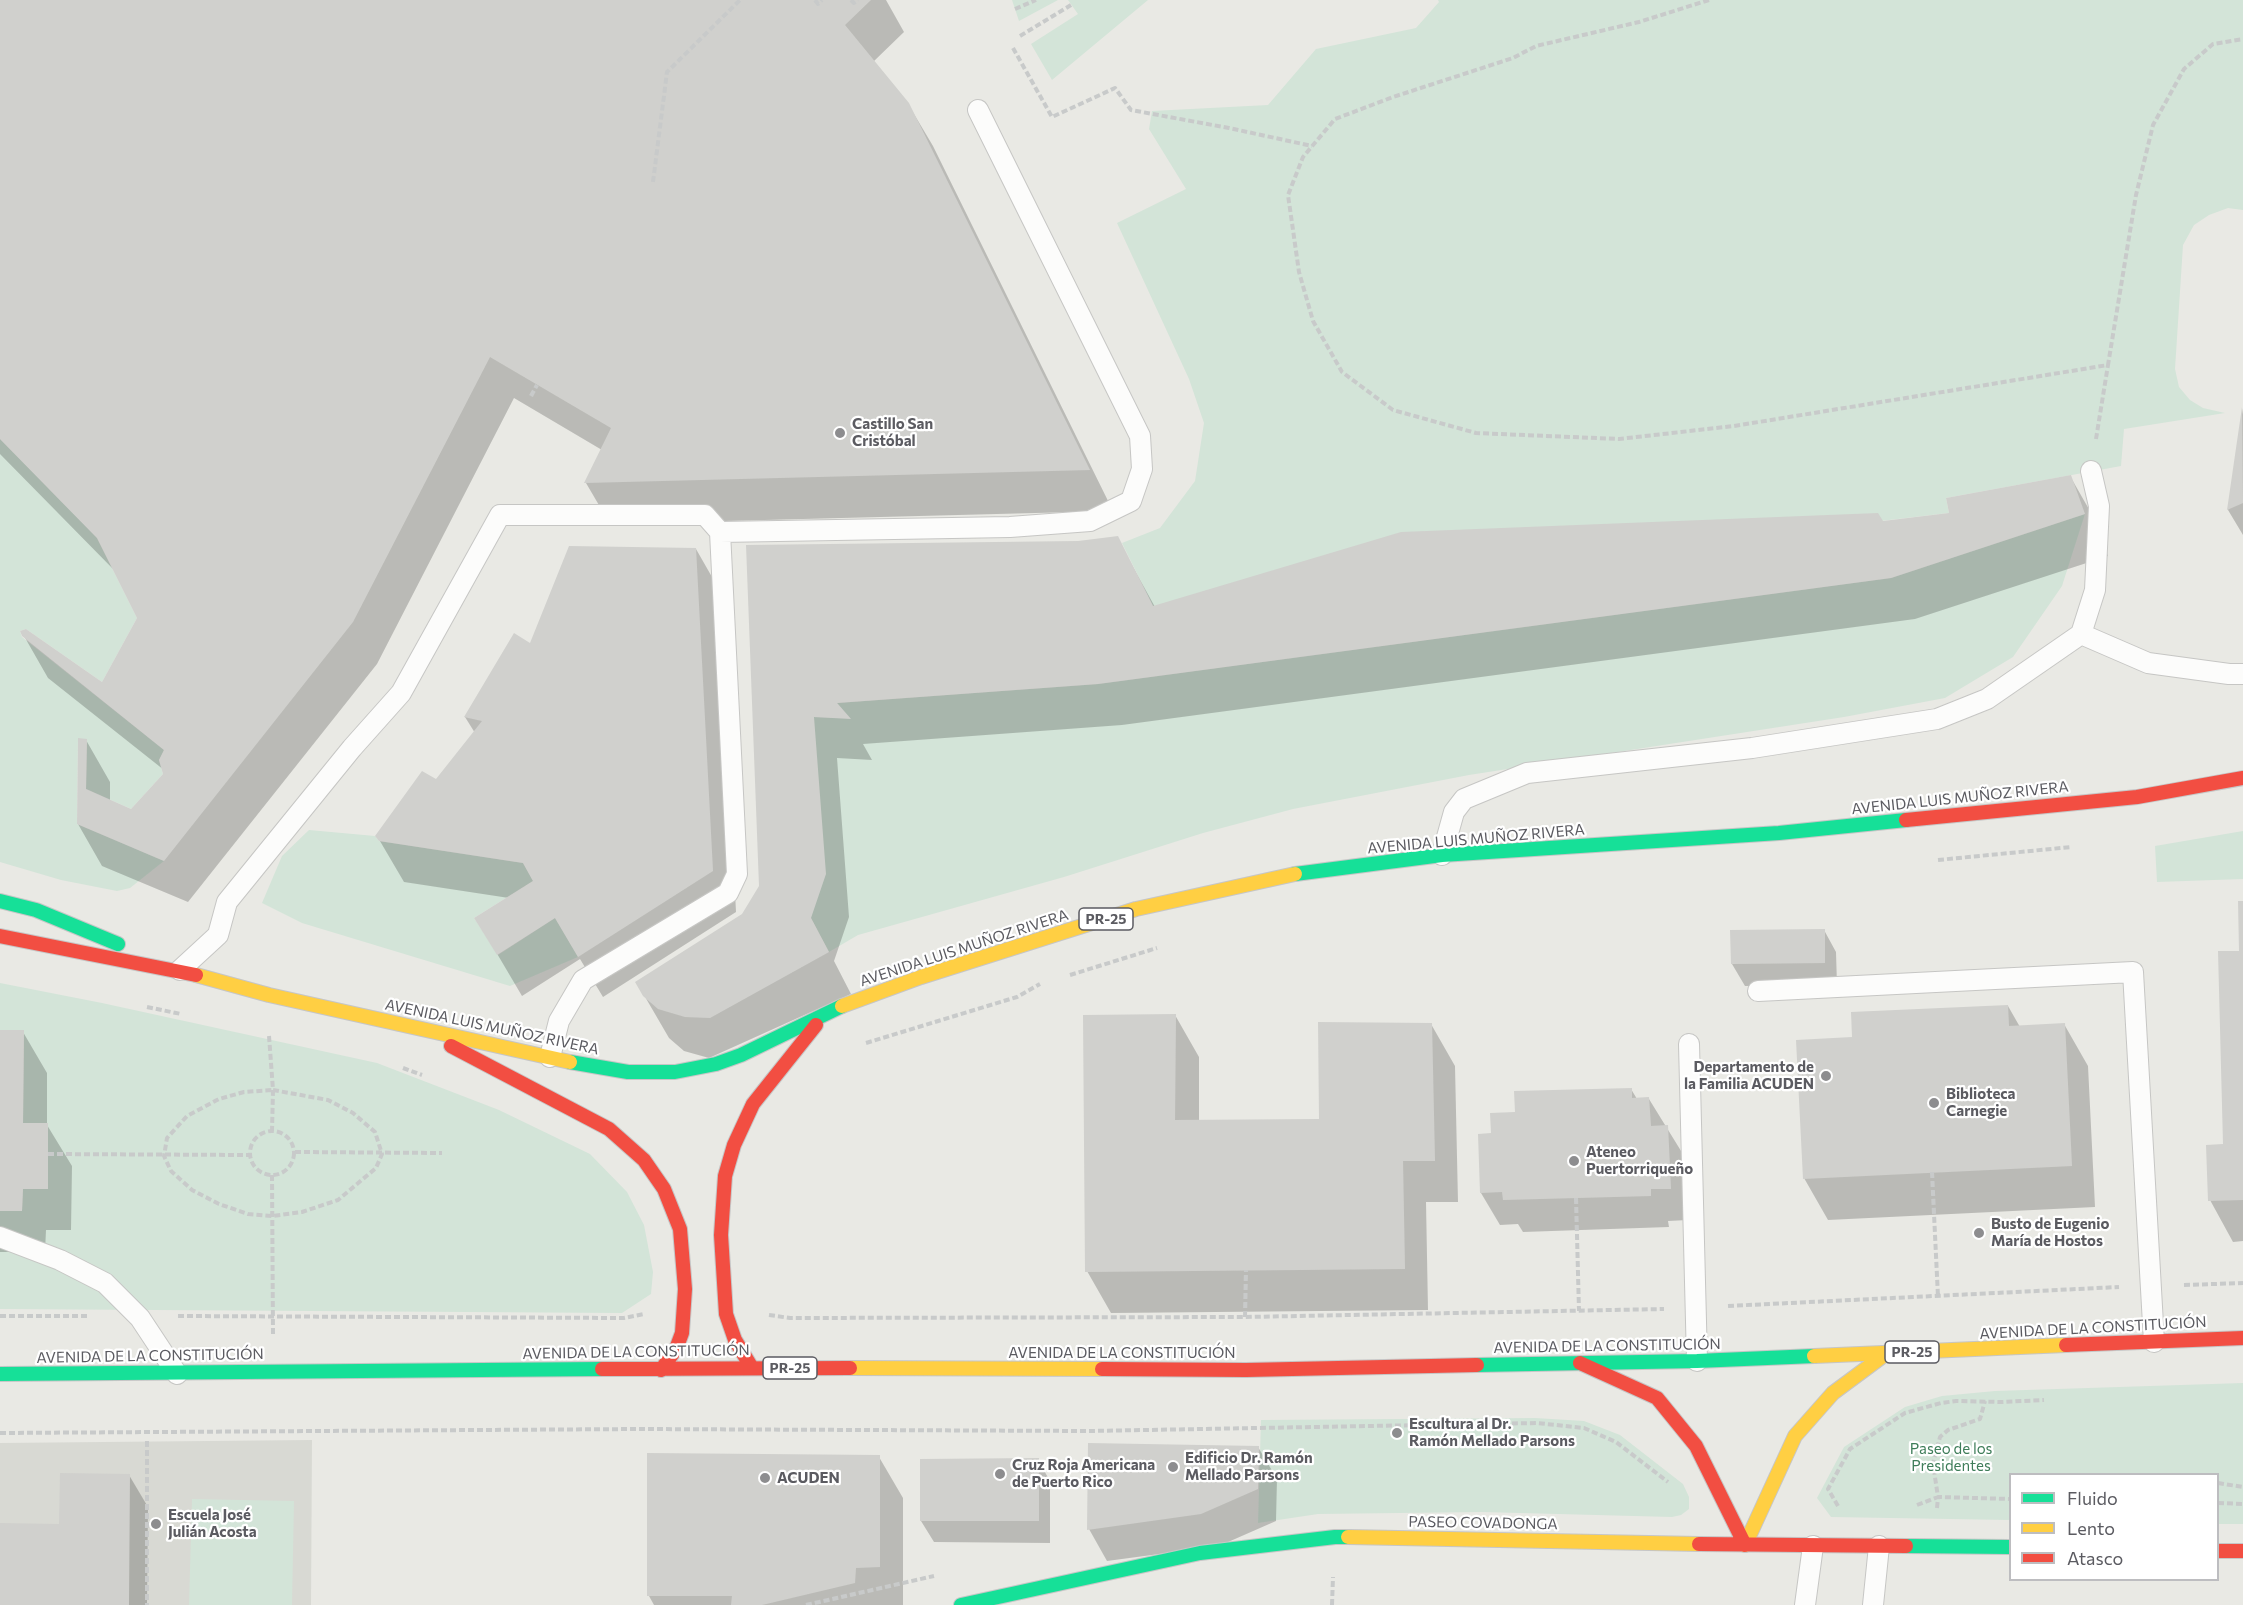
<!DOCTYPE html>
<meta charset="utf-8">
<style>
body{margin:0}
#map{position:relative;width:2243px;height:1605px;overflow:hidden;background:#e9e9e4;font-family:Commissioner,sans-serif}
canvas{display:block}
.legend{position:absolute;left:2009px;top:1473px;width:210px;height:108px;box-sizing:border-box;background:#fff;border:2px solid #bdbdc0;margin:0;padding:8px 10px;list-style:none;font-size:18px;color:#5b5b61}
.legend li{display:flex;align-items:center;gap:12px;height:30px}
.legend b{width:30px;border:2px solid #bdbdc0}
</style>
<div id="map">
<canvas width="2243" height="1605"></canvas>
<ul class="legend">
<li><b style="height:8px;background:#16e098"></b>Fluido</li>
<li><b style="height:8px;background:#ffcf43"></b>Lento</li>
<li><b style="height:8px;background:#f24e42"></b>Atasco</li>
</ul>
</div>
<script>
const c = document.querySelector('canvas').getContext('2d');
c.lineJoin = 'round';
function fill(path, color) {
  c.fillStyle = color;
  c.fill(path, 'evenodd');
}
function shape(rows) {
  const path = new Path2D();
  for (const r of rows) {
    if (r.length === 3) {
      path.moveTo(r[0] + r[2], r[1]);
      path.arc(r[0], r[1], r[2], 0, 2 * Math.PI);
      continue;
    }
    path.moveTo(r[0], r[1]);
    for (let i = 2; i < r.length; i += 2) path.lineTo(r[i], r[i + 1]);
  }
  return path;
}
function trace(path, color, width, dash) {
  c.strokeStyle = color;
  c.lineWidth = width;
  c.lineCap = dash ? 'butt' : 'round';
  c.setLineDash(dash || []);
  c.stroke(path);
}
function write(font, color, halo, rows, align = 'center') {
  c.font = font + ' Commissioner,sans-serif';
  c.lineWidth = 4.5;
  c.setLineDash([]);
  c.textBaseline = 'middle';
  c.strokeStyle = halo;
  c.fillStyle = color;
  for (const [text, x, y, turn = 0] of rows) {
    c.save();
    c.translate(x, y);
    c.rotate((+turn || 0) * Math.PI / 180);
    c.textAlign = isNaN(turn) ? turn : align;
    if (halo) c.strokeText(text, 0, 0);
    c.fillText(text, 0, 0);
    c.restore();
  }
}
const education = shape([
 [312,1440,311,1605,0,1605,0,1443]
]);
const green = shape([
 [1012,0,1058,0,1019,21],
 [1068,0,1148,0,1052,80,1031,44,1078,14],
 [1438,0,2243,0,2243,210,2228,208,2209,215,2194,225,2183,245,2175,369,2179,387,2190,400,2203,408,2225,413,2124,429,2121,466,1946,498,1949,513,1153,606,1122,543,1160,528,1195,481,1204,423,1189,379,1117,223,1186,189,1149,129,1152,111,1268,105,1316,49,1416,28,1439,2],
 [0,439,97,538,137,618,102,682,26,629,20,631,22,637,164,750,159,760,163,774,131,809,86,789,87,739,78,739,77,824,164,861,130,888,117,891,61,880,0,862],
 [2085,514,2062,586,2013,657,1945,698,1844,717,1469,775,1293,809,1203,833,1064,877,858,935,829,952,811,918,814,717,850,718,837,703,1098,684,1891,578],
 [309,830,375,836,379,841,523,863,533,881,474,918,498,955,555,918,578,957,510,986,302,923,262,903,282,856],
 [2243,831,2243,879,2157,882,2155,846],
 [0,983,102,1003,377,1063,499,1110,590,1154,627,1192,644,1225,653,1272,651,1294,622,1313,0,1309,0,1211,22,1211,23,1189,48,1189,48,1124,23,1123,24,1031,0,1030],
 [2243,1383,2243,1524,2218,1524,2218,1474,2010,1474,2010,1520,1831,1517,1817,1498,1844,1447,1905,1407,1942,1396,1995,1391],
 [1535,1418,1584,1421,1620,1435,1683,1484,1689,1497,1689,1509,1681,1515,1672,1517,1482,1512,1318,1514,1258,1523,1261,1420],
 [192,1499,294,1501,292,1605,189,1605]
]);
const shadow = shape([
 [0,0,886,0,904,32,873,62,908,104,933,146,1113,511,610,524,586,483,602,450,514,398,377,664,188,902,102,866,78,824,86,740,110,782,110,802,131,811,165,775,164,770,48,678,24,636,102,684,138,618,116,572,0,454],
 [2243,408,2243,535,2228,510],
 [2070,476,2094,518,2108,556,1915,619,1122,725,863,744,872,760,837,758,849,917,834,961,851,994,709,1058,684,1051,669,1038,644,995,743,915,761,887,747,547,1078,542,1117,538,1155,607,1951,514],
 [696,549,720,591,736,912,603,997,580,959,522,996,476,918,509,898,404,882,377,836,436,781,475,733,465,717,531,645],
 [2243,902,2243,1241,2233,1242,2210,1200,2224,1146,2241,952],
 [1824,930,1836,952,1837,985,1745,986,1732,964],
 [2008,1006,2020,1027,2064,1024,2088,1066,2095,1207,1828,1220,1804,1178,1854,1039],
 [1175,1015,1199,1057,1199,1121,1321,1120,1431,1024,1455,1066,1458,1202,1426,1202,1428,1310,1111,1313,1087,1271],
 [0,1032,23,1032,47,1073,47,1125,72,1166,71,1230,46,1230,45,1252,0,1252],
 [1631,1089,1637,1099,1649,1099,1686,1159,1688,1220,1668,1221,1669,1227,1523,1232,1518,1224,1500,1225,1481,1193,1492,1134,1517,1114],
 [1258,1447,1277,1479,1276,1521,1219,1546,1107,1561,1089,1529],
 [879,1457,903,1498,903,1605,654,1605,649,1596],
 [1038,1460,1050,1481,1050,1543,934,1542,921,1521],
 [129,1475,148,1507,147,1605,0,1605,0,1525,60,1526]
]);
const building = shape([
 [0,0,871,0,845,25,909,103,1090,470,584,483,611,428,490,357,353,622,164,861,77,824,78,738,87,739,86,789,131,809,163,774,159,760,164,750,22,636,20,631,26,629,102,682,137,618,97,538,0,439],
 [2242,407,2243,503,2227,510],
 [2071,475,2085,514,1891,578,1098,684,837,703,851,719,814,717,826,874,811,918,829,952,710,1018,685,1017,658,1009,643,996,635,982,742,914,759,886,746,545,1078,541,1118,536,1153,606,1401,532,1878,513,1883,521,1949,513,1946,498],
 [569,546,696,548,713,871,578,957,555,918,497,955,474,918,533,881,523,863,379,841,375,836,422,771,436,779,482,721,464,717,514,633,530,643],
 [2238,901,2243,901,2243,1200,2208,1201,2206,1145,2223,1144,2218,951,2239,951],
 [1825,929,1825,963,1731,964,1730,930],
 [2008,1005,2009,1026,2065,1023,2072,1166,1803,1179,1796,1040,1852,1037,1851,1012],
 [1176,1014,1175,1120,1319,1119,1318,1022,1432,1023,1435,1161,1403,1161,1405,1269,1085,1272,1083,1015],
 [0,1030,24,1030,23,1123,48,1123,48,1189,23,1189,22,1211,0,1211],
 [1632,1088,1632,1098,1649,1097,1651,1126,1668,1125,1671,1189,1651,1189,1651,1196,1503,1200,1502,1192,1480,1193,1478,1134,1491,1133,1490,1113,1515,1112,1514,1091],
 [1088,1443,1259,1446,1258,1489,1201,1514,1087,1530],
 [647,1453,880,1455,880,1567,856,1568,855,1583,762,1605,731,1605,732,1596,647,1596],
 [1039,1458,1039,1521,920,1521,920,1459],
 [60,1473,130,1474,129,1605,0,1605,0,1523,59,1524]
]);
const path = shape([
 [815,0,818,4,822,0],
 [851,0,854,3,858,0],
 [1709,0,1639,22,1536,46,1513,58,1393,97,1335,119,1303,157,1288,195,1299,272,1313,321,1342,372,1393,410,1476,433,1619,439,1734,426,2108,365,2136,195,2153,125,2184,69,2213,44,2243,39],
 [1015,9,1036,0],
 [1020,36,1071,5],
 [1013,48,1052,117,1115,88,1131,110,1229,128,1312,146],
 [653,182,667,72,740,0],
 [531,396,537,385],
 [2096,439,2108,365],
 [1938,860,2071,847],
 [1070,975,1157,948],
 [147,1007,181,1014],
 [269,1036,273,1090,272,1131],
 [866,1043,1017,997,1040,984],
 [403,1068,422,1075],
 [273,1090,328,1100,353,1113,375,1132,382,1154,376,1168,338,1200,302,1212,272,1216,248,1214,219,1204,192,1190,171,1171,164,1156,167,1138,187,1116,219,1099,244,1092,273,1090],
 [272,1153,22],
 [295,1152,442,1153],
 [48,1154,250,1155],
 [1932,1172,1938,1297],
 [272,1175,273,1334],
 [1576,1198,1579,1311],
 [2184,1285,2243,1283],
 [1728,1306,2119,1287],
 [769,1315,790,1318,1245,1317,1664,1309],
 [0,1316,90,1316],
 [178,1316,624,1318,644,1314],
 [1245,1317,1246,1270],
 [0,1433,638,1429,1089,1431,1537,1423,1584,1428,1616,1442,1668,1482],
 [147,1441,147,1605],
 [2218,1483,2243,1487],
 [2218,1503,2243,1504],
 [1917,1505,1938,1497,1933,1464,1940,1437,1948,1430,1980,1419,1985,1401],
 [1838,1506,1828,1489,1850,1449,1905,1413,1941,1403,1956,1401,2002,1402,2044,1400],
 [1937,1508,1938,1497,2010,1499],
 [806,1605,934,1576],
 [1332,1605,1333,1577]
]);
const lane = shape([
 [720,532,1010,527,1090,521,1131,501,1142,469,1140,436,978,110],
 [2081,634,2095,590,2099,506,2091,471],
 [1442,855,1454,812,1464,799,1527,773,1752,748,1937,719,1987,699,2081,634,2148,663,2229,674,2243,674],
 [180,970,218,935,227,902,352,748,401,693,500,515,705,515,720,532,737,874,728,893,583,980,559,1021,550,1057],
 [1758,991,2133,972,2154,1342],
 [1689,1044,1697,1361],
 [0,1237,60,1260,105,1283,140,1318,177,1374],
 [1805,1605,1813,1546],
 [1873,1605,1879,1546]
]);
const fast = shape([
 [1295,874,1442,855,1779,833,1906,820],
 [0,901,36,910,118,944],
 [570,1062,628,1072,675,1072,716,1064,741,1055,842,1006],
 [1477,1365,1697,1361,1814,1356],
 [0,1374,602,1369],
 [1906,1546,2010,1547],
 [961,1605,1200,1553,1335,1537,1348,1537]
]);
const slow = shape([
 [196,975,269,995,570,1062],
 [842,1006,921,977,1136,909,1295,874],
 [1814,1356,2066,1345],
 [850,1368,1102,1369],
 [1348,1537,1699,1544],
 [1745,1545,1795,1436,1833,1393,1887,1353]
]);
const jam = shape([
 [1906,820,2137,797,2243,778],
 [0,936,196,975],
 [451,1046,609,1129,644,1160,664,1189,680,1229,685,1289,682,1333,676,1349,661,1370],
 [2066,1345,2243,1338],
 [1580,1363,1657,1398,1696,1446,1745,1545],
 [752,1368,735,1340,726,1314,721,1235,725,1176,734,1145,753,1104,816,1025],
 [602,1369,850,1368],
 [1102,1369,1246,1370,1477,1365],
 [1699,1544,1906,1546],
 [2218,1551,2243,1551]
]);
const markers = [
 [840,433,6,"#8d8d8f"],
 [1826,1076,6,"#8d8d8f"],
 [1934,1103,6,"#8d8d8f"],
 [1574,1161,6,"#8d8d8f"],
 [1979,1233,6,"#8d8d8f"],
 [1397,1433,6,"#8d8d8f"],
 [1173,1467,6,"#8d8d8f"],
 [1000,1474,6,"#8d8d8f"],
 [765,1478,6,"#8d8d8f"],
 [156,1524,6,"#8d8d8f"]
];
const shields = [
 [1106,919,54],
 [1912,1352,54],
 [790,1368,54]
];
const shieldNames = [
 ["PR-25",1106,919],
 ["PR-25",1912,1352],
 ["PR-25",790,1368]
];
const poiNames = [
 ["Castillo San",852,424],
 ["Cristóbal",852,441],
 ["Departamento de",1814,1067,"right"],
 ["la Familia ACUDEN",1814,1084,"right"],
 ["Biblioteca",1946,1094],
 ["Carnegie",1946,1111],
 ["Ateneo",1586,1152],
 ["Puertorriqueño",1586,1169],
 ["Busto de Eugenio",1991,1224],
 ["María de Hostos",1991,1241],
 ["Escultura al Dr.",1409,1424],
 ["Ramón Mellado Parsons",1409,1441],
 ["Edificio Dr. Ramón",1185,1458],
 ["Mellado Parsons",1185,1475],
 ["Cruz Roja Americana",1012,1465],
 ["de Puerto Rico",1012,1482],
 ["ACUDEN",777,1478],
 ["Escuela José",168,1515],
 ["Julián Acosta",168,1532]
];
const streetNames = [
 ["AVENIDA LUIS MUÑOZ RIVERA",1960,798,-6],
 ["AVENIDA LUIS MUÑOZ RIVERA",1476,839,-5],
 ["AVENIDA LUIS MUÑOZ RIVERA",964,948,-18],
 ["AVENIDA LUIS MUÑOZ RIVERA",492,1027,12],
 ["AVENIDA DE LA CONSTITUCIÓN",2093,1328,-3],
 ["AVENIDA DE LA CONSTITUCIÓN",1607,1346,-1],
 ["AVENIDA DE LA CONSTITUCIÓN",636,1352,-1],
 ["AVENIDA DE LA CONSTITUCIÓN",1122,1353],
 ["AVENIDA DE LA CONSTITUCIÓN",150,1356,-1],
 ["PASEO COVADONGA",1483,1523,1]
];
const parkNames = [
 ["Paseo de los",1951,1449],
 ["Presidentes",1951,1466]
];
fill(education, '#d8d9d3');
fill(green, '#d3e4d8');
fill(shadow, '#0003');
fill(building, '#d0d0cd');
trace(lane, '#c6c6c4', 22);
trace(fast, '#c6c6c6', 16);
trace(slow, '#c6c6c6', 16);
trace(jam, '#c6c6c6', 16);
trace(path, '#c8caca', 4, [6, 3]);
trace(lane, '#fcfcfb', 20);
trace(fast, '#16e098', 14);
trace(slow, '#ffcf43', 14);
trace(jam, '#f24e42', 14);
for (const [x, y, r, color] of markers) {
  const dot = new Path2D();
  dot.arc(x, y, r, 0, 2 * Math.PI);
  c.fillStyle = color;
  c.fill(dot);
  trace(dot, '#fff', 2);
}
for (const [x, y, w] of shields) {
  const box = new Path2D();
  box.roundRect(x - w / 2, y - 11, w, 22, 4.5);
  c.fillStyle = '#fff';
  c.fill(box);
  trace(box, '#5b5b61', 1.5);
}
write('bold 14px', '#5b5b61', null, shieldNames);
write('bold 15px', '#5b5b61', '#fff', poiNames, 'left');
write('15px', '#5b5b61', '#fff', streetNames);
write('15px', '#3e7d59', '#fff', parkNames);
</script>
